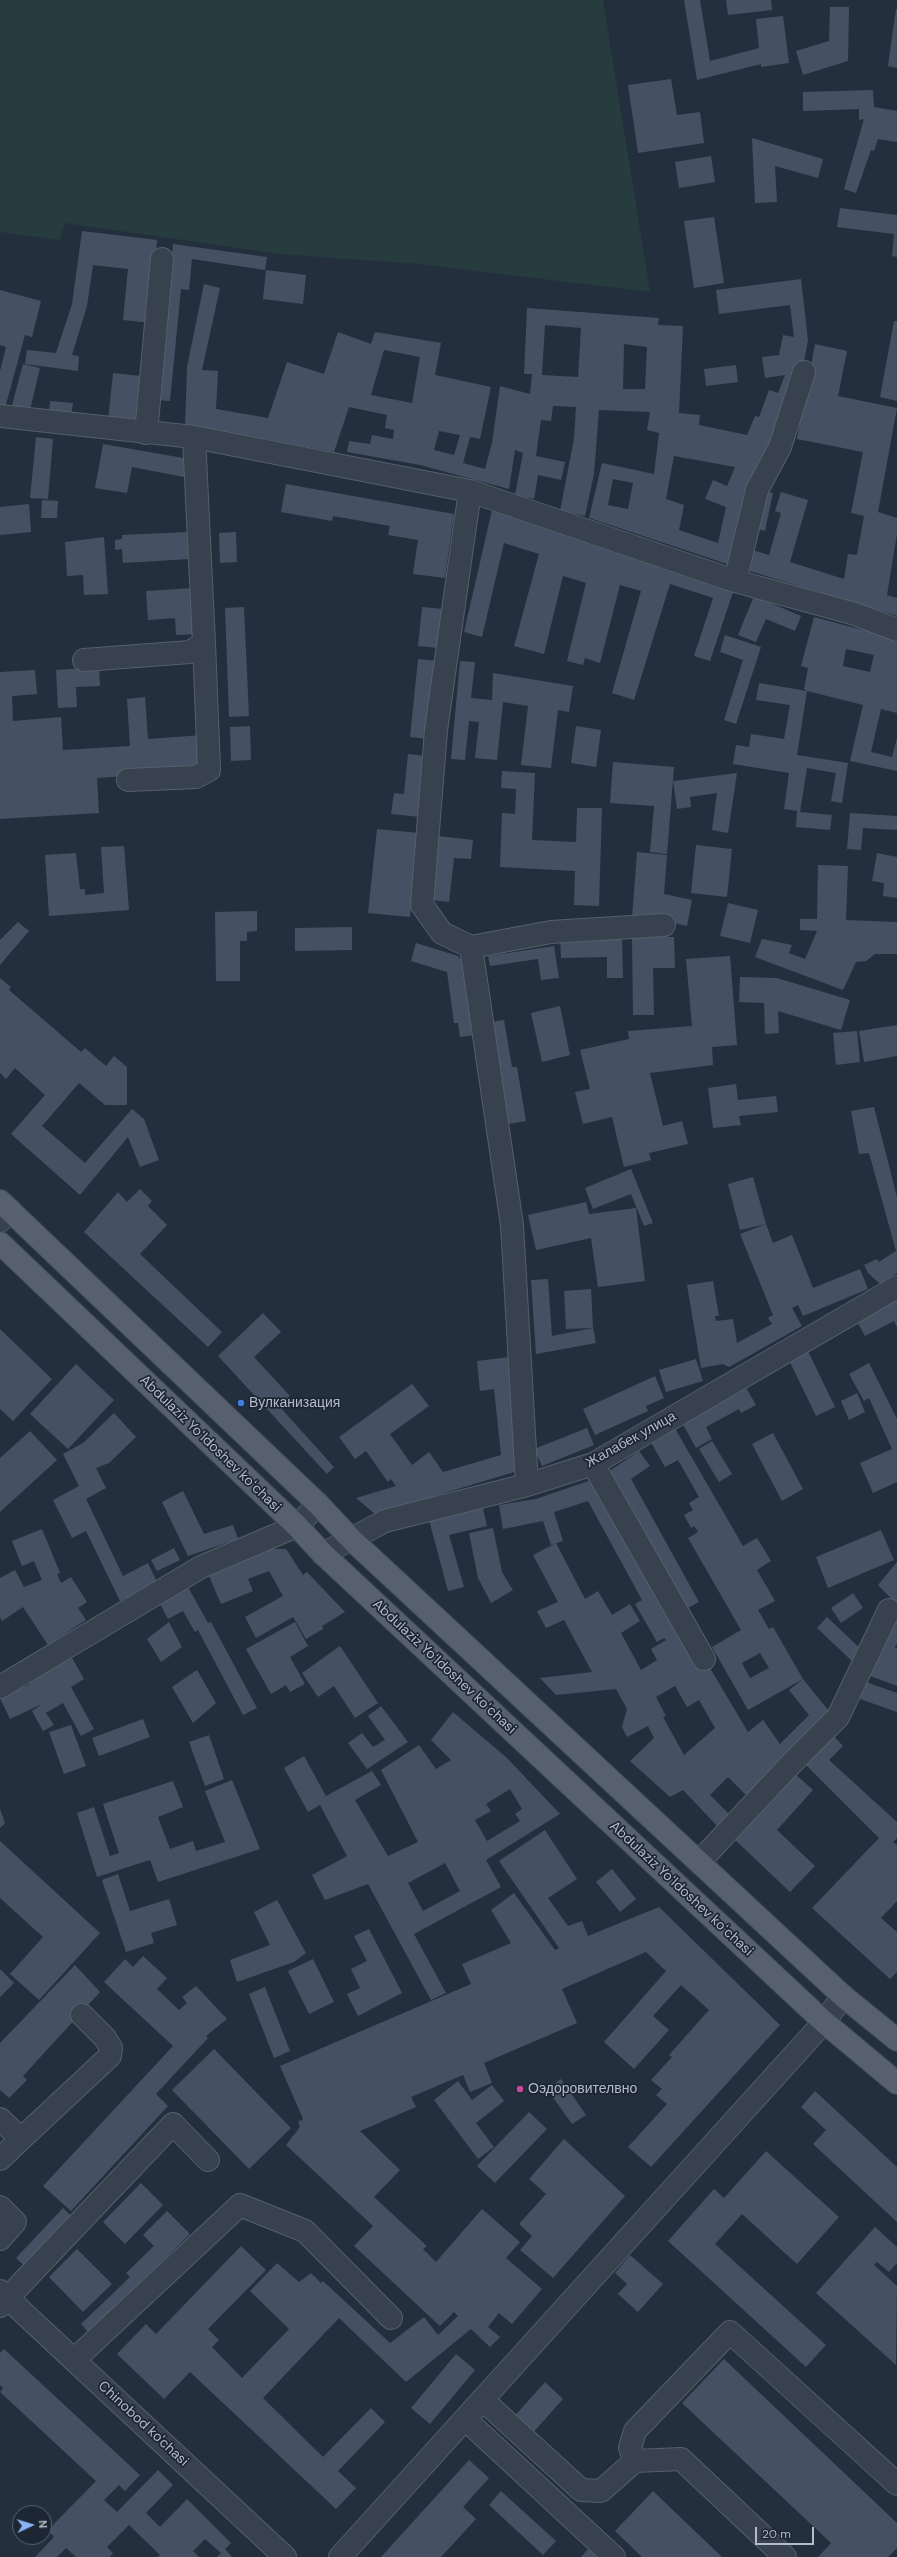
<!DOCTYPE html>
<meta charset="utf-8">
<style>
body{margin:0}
#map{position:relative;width:897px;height:2557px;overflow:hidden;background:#242f3e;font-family:"DM Sans",sans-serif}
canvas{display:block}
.north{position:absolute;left:12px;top:2505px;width:40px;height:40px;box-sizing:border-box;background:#1d2633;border:1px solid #59626f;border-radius:50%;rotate:86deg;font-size:11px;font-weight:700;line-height:16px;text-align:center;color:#b4bcc9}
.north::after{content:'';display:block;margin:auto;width:14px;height:18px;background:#8ab4f8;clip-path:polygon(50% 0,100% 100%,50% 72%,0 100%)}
.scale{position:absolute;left:755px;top:2527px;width:59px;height:18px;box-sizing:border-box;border:2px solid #b4bcc9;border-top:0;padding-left:5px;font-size:12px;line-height:14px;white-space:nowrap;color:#b4bcc9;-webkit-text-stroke:3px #1d2633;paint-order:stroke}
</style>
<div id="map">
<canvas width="897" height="2557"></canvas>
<div class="north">N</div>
<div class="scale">20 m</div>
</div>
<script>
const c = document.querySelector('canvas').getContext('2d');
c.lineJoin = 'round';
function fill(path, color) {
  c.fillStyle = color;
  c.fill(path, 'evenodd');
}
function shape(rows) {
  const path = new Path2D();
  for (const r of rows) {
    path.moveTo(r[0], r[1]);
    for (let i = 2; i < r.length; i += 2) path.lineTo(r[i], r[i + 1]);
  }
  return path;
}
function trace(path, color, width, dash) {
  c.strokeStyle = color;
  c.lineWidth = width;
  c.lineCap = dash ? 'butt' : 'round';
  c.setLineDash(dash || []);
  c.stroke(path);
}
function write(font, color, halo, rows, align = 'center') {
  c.font = font + ' "DM Sans",sans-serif';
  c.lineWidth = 3.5;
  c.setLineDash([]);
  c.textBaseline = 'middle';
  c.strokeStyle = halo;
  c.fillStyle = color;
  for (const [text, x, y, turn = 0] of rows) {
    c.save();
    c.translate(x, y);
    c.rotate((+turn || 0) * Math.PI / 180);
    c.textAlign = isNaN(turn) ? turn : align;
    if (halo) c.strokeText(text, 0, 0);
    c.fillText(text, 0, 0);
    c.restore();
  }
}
const green = shape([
 [0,0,603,0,650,292,419,264,279,254,65,223,60,240,0,232]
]);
const building = shape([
 [684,0,700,0,710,61,759,48,756,19,783,16,789,63,761,67,761,64,697,80],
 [726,0,771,0,772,10,728,15],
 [830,7,849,7,848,61,803,75,796,51,829,41],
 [896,9,897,9,897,68,888,66],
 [671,79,677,115,700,112,704,143,638,153,628,85],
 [873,90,874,107,897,111,897,142,878,139,874,151,871,150,856,193,844,189,864,119,859,120,859,109,803,111,803,92],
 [752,138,823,159,818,178,775,166,777,202,755,203],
 [711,156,715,182,679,188,675,162],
 [840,208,897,215,897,257,892,256,894,234,837,227],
 [714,217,724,283,694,288,684,221],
 [82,231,157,240,151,323,123,320,128,269,93,265,87,306,72,355,79,356,78,371,25,364,27,350,56,353,72,304],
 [173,244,267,257,265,270,192,259,189,290,181,289,170,401,158,400],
 [266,270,306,275,303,304,263,299],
 [801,279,808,340,802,373,736,567,589,518,602,463,654,474,659,433,647,430,650,412,599,410,594,474,585,516,560,511,574,439,576,407,553,406,551,421,541,420,536,456,565,462,561,480,538,475,534,499,515,495,523,453,515,450,509,489,420,465,347,452,349,441,370,444,372,435,393,439,394,430,385,428,387,415,349,407,334,452,198,426,185,428,187,367,204,284,220,288,202,370,218,371,216,409,268,418,287,362,324,374,338,332,371,344,375,332,441,343,435,375,491,387,480,439,470,437,463,463,485,469,492,443,500,386,530,394,532,374,524,374,527,308,659,318,658,325,683,326,679,413,700,415,699,425,747,435,755,416,759,417,769,390,778,393,785,375,765,378,762,357,779,355,783,335,794,337,790,305,719,314,716,290],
 [545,325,581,328,578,377,542,375],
 [624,344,647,347,645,389,623,389],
 [384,350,420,357,412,403,371,395],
 [439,431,460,435,454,455,434,450],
 [674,456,735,467,727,486,713,480,705,499,726,507,718,543,679,530,684,505,666,499],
 [613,479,633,483,628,509,608,505],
 [0,290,41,301,32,337,25,335,5,408,0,406,0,371,6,347,0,345],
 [894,321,897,321,897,401,880,397],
 [815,344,847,351,838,396,897,408,878,512,897,518,897,534,887,595,897,598,897,616,743,569,749,549,769,555,781,513,775,511,781,492,808,500,790,562,844,579,848,554,857,555,864,516,851,513,863,452,797,439],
 [23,364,40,368,30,410,12,405],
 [736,365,738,382,706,386,704,369],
 [113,373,141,376,136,424,108,421],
 [50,401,73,403,71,415,49,412],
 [36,437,53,439,48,499,30,498],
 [103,444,189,459,189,478,132,467,127,493,95,488],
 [286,484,454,514,445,578,413,574,418,540,388,535,390,526,333,516,332,521,281,512],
 [757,490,773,493,765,531,749,527],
 [42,500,58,501,57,518,41,518],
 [29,504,31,532,0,535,0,507],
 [492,510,735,586,710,661,694,656,713,598,670,584,634,700,612,693,641,591,620,585,600,663,585,658,583,665,567,661,586,583,563,576,544,654,514,646,539,554,504,543,482,637,464,632],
 [188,532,190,559,123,563,122,549,115,550,115,540,122,539,122,535],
 [236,532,237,562,220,563,219,533],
 [104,537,108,594,84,595,83,575,67,576,65,542],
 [193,588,197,634,176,635,175,618,148,620,146,591],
 [754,596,801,616,795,631,766,619,756,642,738,635],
 [244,607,249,716,229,717,225,608],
 [422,607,443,609,438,648,418,646],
 [814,617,897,639,897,713,881,709,871,752,892,757,897,738,897,771,850,761,863,705,807,691,797,755,848,763,842,803,831,801,836,773,807,768,800,812,832,815,830,830,796,827,797,811,784,809,789,773,733,764,736,745,749,747,751,734,784,739,790,705,756,700,759,683,807,691,804,689,808,668,801,666],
 [846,649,874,655,870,672,843,666],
 [725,635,761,647,736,724,724,720,743,660,720,652],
 [418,659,437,661,429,739,410,737],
 [460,661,475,662,471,698,492,700,493,673,573,686,569,712,558,710,551,768,521,765,528,706,503,702,497,760,475,758,479,722,469,721,465,760,451,759],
 [99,667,100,686,76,687,77,707,58,708,56,670],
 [35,670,37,694,12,696,13,721,61,717,63,750,130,746,127,699,145,697,148,739,203,735,205,771,97,778,99,813,0,819,0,672],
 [250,726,251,760,231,761,230,727],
 [576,726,601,730,596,767,571,763],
 [408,754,427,756,421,817,391,814,394,793,404,794],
 [613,762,674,767,667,854,650,852,654,806,610,803],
 [502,771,535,773,532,840,576,842,577,808,602,808,599,906,574,905,575,871,500,867,502,813,515,814,516,789,501,788],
 [737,773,728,833,712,830,717,793,690,797,691,807,677,809,673,781],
 [850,813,897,816,897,830,863,828,861,850,847,849],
 [377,829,419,833,410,917,368,913],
 [438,836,473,840,471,859,454,858,449,902,431,900],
 [696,845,732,849,727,897,691,893],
 [124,846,129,910,49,916,45,855,76,853,80,889,85,889,85,895,104,893,101,847],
 [637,852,667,855,664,894,692,900,687,926,662,920,632,918],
 [877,853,897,857,897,898,883,896,884,883,872,881],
 [818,865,848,866,846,920,897,922,897,954,875,954,866,961,856,962,843,990,755,957,762,939,792,945,789,953,805,959,817,931,800,930,800,919,817,919],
 [728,903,758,910,750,943,720,936],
 [257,911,257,931,247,932,247,941,240,941,240,981,216,981,215,912],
 [18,922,29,931,0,965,0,940],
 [352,927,352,950,295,951,295,928],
 [622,936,623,978,607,978,607,957,561,958,560,937],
 [632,937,674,937,675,968,653,968,654,1015,633,1015],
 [416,943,458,956,465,964,475,1035,460,1037,458,1023,454,1023,447,972,411,961],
 [554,946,559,978,541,980,538,959,490,966,488,956],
 [730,956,737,1045,712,1047,713,1065,650,1073,663,1126,682,1121,688,1144,649,1153,651,1160,624,1167,612,1117,583,1124,575,1092,590,1089,580,1050,629,1039,628,1031,692,1026,686,959],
 [740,977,777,978,850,1000,841,1030,778,1011,779,1033,765,1034,764,1003,739,1002],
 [0,978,11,987,9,990,81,1052,85,1048,106,1066,114,1056,127,1067,127,1105,105,1105,79,1083,42,1126,85,1163,132,1109,144,1119,159,1160,140,1167,128,1137,80,1195,11,1134,45,1095,15,1068,6,1079,0,1073],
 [560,1006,570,1055,542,1062,531,1013],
 [504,1020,512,1067,517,1067,526,1121,509,1124,492,1022],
 [897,1025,897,1056,864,1062,859,1031],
 [857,1031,860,1062,836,1065,833,1033],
 [736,1084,738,1100,776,1096,778,1112,739,1116,741,1125,713,1128,708,1088],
 [874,1107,897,1197,897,1273,880,1284,868,1273,864,1265,877,1259,879,1262,896,1251,869,1153,859,1154,851,1111],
 [631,1169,653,1223,644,1226,631,1194,593,1209,585,1188],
 [753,1177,766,1224,773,1243,792,1235,813,1288,860,1269,868,1289,803,1316,798,1305,792,1308,802,1326,729,1367,723,1364,701,1368,687,1285,713,1281,719,1316,715,1316,716,1321,733,1319,737,1343,772,1324,768,1318,773,1315,740,1234,766,1224,740,1230,728,1184],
 [140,1189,152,1201,148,1206,167,1225,140,1254,222,1332,208,1347,84,1232,118,1192,127,1202],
 [586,1202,589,1214,636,1208,645,1281,598,1287,591,1238,536,1250,528,1215],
 [548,1279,552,1336,593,1328,566,1329,564,1291,591,1289,593,1328,596,1343,536,1354,531,1280],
 [897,1295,897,1327,894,1321,865,1336,855,1318],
 [263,1313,281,1332,254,1357,290,1396,279,1406,334,1467,327,1474,218,1356],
 [0,1329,52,1379,13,1421,0,1409],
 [807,1349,835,1407,816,1416,788,1358],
 [510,1357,521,1470,375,1514,356,1498,396,1486,391,1479,388,1482,366,1451,355,1459,339,1437,412,1384,429,1406,390,1434,412,1465,429,1452,443,1472,501,1455,494,1389,480,1391,477,1361],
 [696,1359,703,1381,666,1392,659,1370],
 [869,1363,897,1419,897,1482,873,1493,860,1463,892,1449,869,1398,864,1401,849,1374],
 [76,1364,114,1400,68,1449,30,1414],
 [655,1376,664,1398,646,1406,648,1411,595,1435,583,1409],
 [744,1384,756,1405,741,1413,739,1409,706,1427,712,1439,696,1448,680,1419],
 [857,1393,865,1412,849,1420,841,1401],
 [114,1413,136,1437,109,1463,96,1468,106,1488,86,1499,123,1576,148,1563,157,1582,120,1601,86,1531,72,1538,53,1500,79,1486,63,1454,83,1443],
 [673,1425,743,1546,757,1538,771,1561,757,1570,775,1601,758,1610,769,1629,773,1627,803,1679,748,1710,712,1647,741,1630,688,1538,698,1532,694,1526,691,1528,684,1515,693,1510,689,1503,699,1497,678,1460,665,1467,649,1439],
 [760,1653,769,1668,750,1678,742,1663],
 [587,1428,594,1445,542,1466,534,1449],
 [30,1431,57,1460,0,1512,0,1458],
 [773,1433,803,1489,782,1501,752,1444],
 [712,1441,732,1474,719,1482,699,1449],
 [639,1451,650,1466,631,1479,699,1602,684,1610,608,1472],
 [597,1478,748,1732,763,1720,780,1744,809,1715,789,1690,803,1679,833,1716,751,1800,728,1777,710,1795,733,1818,721,1830,683,1790,670,1797,630,1761,654,1738,648,1726,627,1737,622,1727,627,1709,616,1689,556,1695,540,1678,592,1672,564,1620,546,1628,537,1611,558,1602,533,1555,556,1543,585,1599,598,1591,612,1615,630,1604,640,1621,621,1633,641,1670,657,1660,651,1649,666,1640,664,1638,657,1642,635,1604,642,1600,588,1501,554,1512,563,1541,551,1545,543,1521,503,1529,499,1505,536,1499],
 [675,1686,687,1707,699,1700,715,1728,684,1755,663,1717,666,1716,656,1697],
 [183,1491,204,1534,233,1525,238,1539,188,1556,162,1502],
 [483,1508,487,1526,449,1535,464,1587,448,1591,429,1520],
 [493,1528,502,1572,513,1590,491,1603,478,1578,469,1533],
 [42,1529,60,1573,57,1574,61,1583,71,1577,87,1602,78,1608,86,1620,48,1645,23,1607,2,1621,0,1617,0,1578,15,1570,24,1587,42,1580,34,1561,22,1566,12,1541],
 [881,1530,894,1560,828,1588,816,1557],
 [174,1548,180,1560,157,1571,151,1560],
 [271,1549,286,1549,303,1575,307,1572,345,1612,322,1626,323,1629,306,1639,293,1617,256,1638,245,1617,283,1596,269,1571,248,1579,253,1591,221,1604,209,1576],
 [897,1562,897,1605,878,1585],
 [188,1587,208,1623,211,1622,257,1708,243,1715,198,1630,195,1632,183,1611,168,1619,159,1602],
 [853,1593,863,1608,841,1623,831,1608],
 [897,1615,897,1643,895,1648,897,1648,897,1686,862,1673],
 [827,1617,865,1653,855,1664,817,1628],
 [169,1622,182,1647,161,1662,147,1639],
 [295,1622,308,1646,290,1657,305,1684,290,1692,286,1685,271,1694,246,1649],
 [340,1646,378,1703,355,1718,334,1686,318,1697,302,1673],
 [71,1656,84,1679,71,1687,94,1729,81,1736,63,1703,46,1713,54,1725,43,1731,32,1711,42,1704,10,1719,0,1698,30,1684,29,1681],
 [197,1670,216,1703,193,1723,172,1687],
 [866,1682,897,1693,897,1712,860,1699],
 [381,1706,408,1742,367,1769,348,1743,362,1733,373,1747,385,1740,368,1716],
 [453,1712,507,1758,560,1814,486,1860,501,1887,414,1934,446,1993,431,2000,368,1884,325,1900,312,1875,347,1856,320,1805,308,1812,284,1768,304,1756,326,1796,372,1771,381,1785,355,1800,388,1856,418,1842,381,1770,419,1745,436,1769,451,1760,431,1740],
 [510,1789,522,1809,515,1814,520,1821,487,1841,475,1820,491,1811,486,1804],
 [445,1863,460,1891,423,1911,408,1883],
 [143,1719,150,1737,99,1756,92,1738],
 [71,1725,86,1766,64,1774,49,1732],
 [831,1733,843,1746,829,1760,897,1822,897,1838,893,1842,897,1845,897,1901,881,1918,897,1932,897,1972,890,1979,812,1908,879,1838,802,1761],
 [209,1735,224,1779,205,1786,189,1742],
 [792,1771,813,1790,777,1830,815,1866,790,1892,731,1836],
 [232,1780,260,1849,158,1882,150,1860,97,1877,77,1813,94,1807,110,1856,119,1853,103,1804,173,1781,183,1807,158,1817,170,1849,193,1841,196,1851,225,1842,205,1791],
 [0,1809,5,1823,0,1828],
 [545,1830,577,1879,548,1898,568,1926,582,1921,588,1936,659,1907,780,2025,651,2167,628,2147,667,2104,656,2095,662,2089,651,2080,672,2057,669,2055,709,2010,681,1985,653,2016,669,2030,634,2069,604,2042,666,1971,646,1952,562,1989,577,2023,484,2063,492,2083,470,2092,463,2075,411,2097,416,2107,360,2131,400,2170,374,2197,427,2246,423,2249,436,2262,482,2209,520,2242,506,2258,542,2289,512,2324,499,2313,488,2327,500,2337,490,2347,471,2329,406,2382,339,2318,263,2398,323,2457,371,2408,385,2422,338,2471,356,2488,336,2509,190,2372,164,2399,117,2354,146,2324,156,2334,241,2246,266,2270,208,2329,219,2340,212,2347,242,2378,289,2329,250,2291,277,2263,299,2282,311,2273,321,2283,323,2281,390,2343,424,2317,438,2335,458,2316,454,2312,440,2326,354,2246,373,2226,286,2145,300,2127,298,2122,303,2119,280,2066,471,1984,462,1964,511,1943,491,1910,514,1893,555,1950,559,1948,499,1861],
 [0,1841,100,1933,39,2000,10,1974,43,1937,0,1898],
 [612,1869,636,1899,620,1912,596,1882],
 [118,1874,130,1911,169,1899,177,1925,151,1933,154,1943,126,1952,102,1880],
 [277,1900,306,1953,294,1962,237,1982,230,1960,270,1945,254,1912],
 [369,1929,402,1993,358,2016,347,1994,360,1988,351,1969,367,1961,354,1936],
 [143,1956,167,1978,157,1989,179,2010,187,2003,182,1997,196,1986,227,2019,206,2036,208,2038,156,2094,168,2106,71,2211,43,2186,173,2046,104,1982,125,1959,133,1967],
 [313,1959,334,2002,309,2014,288,1971],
 [75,1965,100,1992,23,2076,27,2080,9,2098,0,2090,0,2043],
 [0,1969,14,1983,0,1997],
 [265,1987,290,2051,274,2058,249,1994],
 [214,2049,291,2128,249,2169,172,2090],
 [561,2079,586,2115,572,2124,547,2089],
 [458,2081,472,2100,492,2085,504,2101,476,2123,494,2147,478,2159,434,2100],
 [815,2091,897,2167,897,2222,813,2144,826,2130,801,2107],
 [529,2112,547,2129,495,2183,477,2166],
 [564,2139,625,2196,553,2278,520,2250,532,2236,519,2224,546,2194,529,2179],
 [766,2151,839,2217,797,2264,742,2214,715,2244,826,2345,806,2367,668,2241,714,2189,724,2198],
 [141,2183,163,2205,125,2244,103,2222],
 [63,2208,77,2222,30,2271,16,2258],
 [167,2211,190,2234,100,2322,94,2338,81,2324,130,2277,126,2273,154,2246,143,2235],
 [875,2227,897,2247,897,2263,889,2272,877,2262,874,2265,897,2286,896,2365,816,2293],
 [77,2249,112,2284,83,2312,49,2277],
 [630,2255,663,2284,638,2312,618,2294,627,2284,615,2273],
 [4,2349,140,2475,125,2491,119,2485,104,2500,117,2512,158,2470,173,2485,146,2513,160,2527,187,2499,231,2543,225,2549,232,2557,217,2557,221,2553,205,2539,193,2551,199,2557,158,2557,160,2555,129,2525,107,2547,113,2553,110,2557,76,2557,66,2548,57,2557,35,2557,54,2537,48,2530,96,2481,0,2392,3,2388,0,2385,0,2353],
 [456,2354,475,2370,430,2424,411,2408],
 [724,2359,897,2523,897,2548,888,2557,818,2557,831,2543,682,2403],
 [545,2382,563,2399,530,2436,512,2419],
 [469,2460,489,2478,463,2507,476,2519,441,2557,381,2557],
 [501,2491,556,2541,543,2555,489,2505],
 [653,2491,722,2557,642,2557,615,2531],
 [588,2549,597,2557,581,2557]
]);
const minor = shape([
 [0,416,194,437,470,491,735,581,855,614,897,630],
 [146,433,162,259],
 [470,491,436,730,422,905,442,933,471,947,512,1225,527,1485],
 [735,581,757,490,780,447,804,372],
 [84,660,190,652,204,643,194,437],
 [128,780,196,777,209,770,204,643],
 [471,947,551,932,664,925],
 [0,1221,10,1210],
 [593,1464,704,1659],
 [323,1554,385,1521,527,1485,593,1464,897,1287],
 [0,1687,201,1567,297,1526,318,1504],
 [699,1862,790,1765,838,1717,889,1610],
 [0,2119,21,2139,110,2056,111,2048,105,2038,82,2015],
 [0,2159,21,2139],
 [0,2207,15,2222,0,2239],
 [0,2291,285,2557],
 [0,2306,173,2124,208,2160],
 [74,2360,240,2205,305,2231,391,2318],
 [483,2400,581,2490,601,2491,635,2461,681,2459,785,2557],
 [465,2419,614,2557],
 [635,2461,630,2448,635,2431,730,2332,897,2484],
 [340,2557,824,2022,843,1996]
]);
const major = shape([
 [0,1201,318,1504,352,1540,843,1996,897,2040],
 [0,1243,297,1526,323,1554,824,2022,897,2083]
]);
const markers = [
 [241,1403,4,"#3f7fe0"],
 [520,2089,4,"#d1479c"]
];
const poiNames = [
 ["Вулканизация",249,1403],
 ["Оэдоровителвно",528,2089]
];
const streetNames = [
 ["Жалабек улица",631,1440,-29],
 ["Abdulaziz Yoʻldoshev koʻchasi",210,1444,44],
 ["Abdulaziz Yoʻldoshev koʻchasi",444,1667,43],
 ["Abdulaziz Yoʻldoshev koʻchasi",681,1889,43],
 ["Chinobod ko'chasi",143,2424,43]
];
fill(green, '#263c3f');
fill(building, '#455162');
trace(minor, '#565f6c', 24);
trace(major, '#414a57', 24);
trace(minor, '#38414e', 22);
trace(major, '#56606e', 22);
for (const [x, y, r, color] of markers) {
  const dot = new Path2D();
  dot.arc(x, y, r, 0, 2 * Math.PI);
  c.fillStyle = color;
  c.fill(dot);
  trace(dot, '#1d2633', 1.5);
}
write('14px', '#b4bcc9', '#1d2633', poiNames, 'left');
write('14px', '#b4bcc9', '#1d2633', streetNames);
</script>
